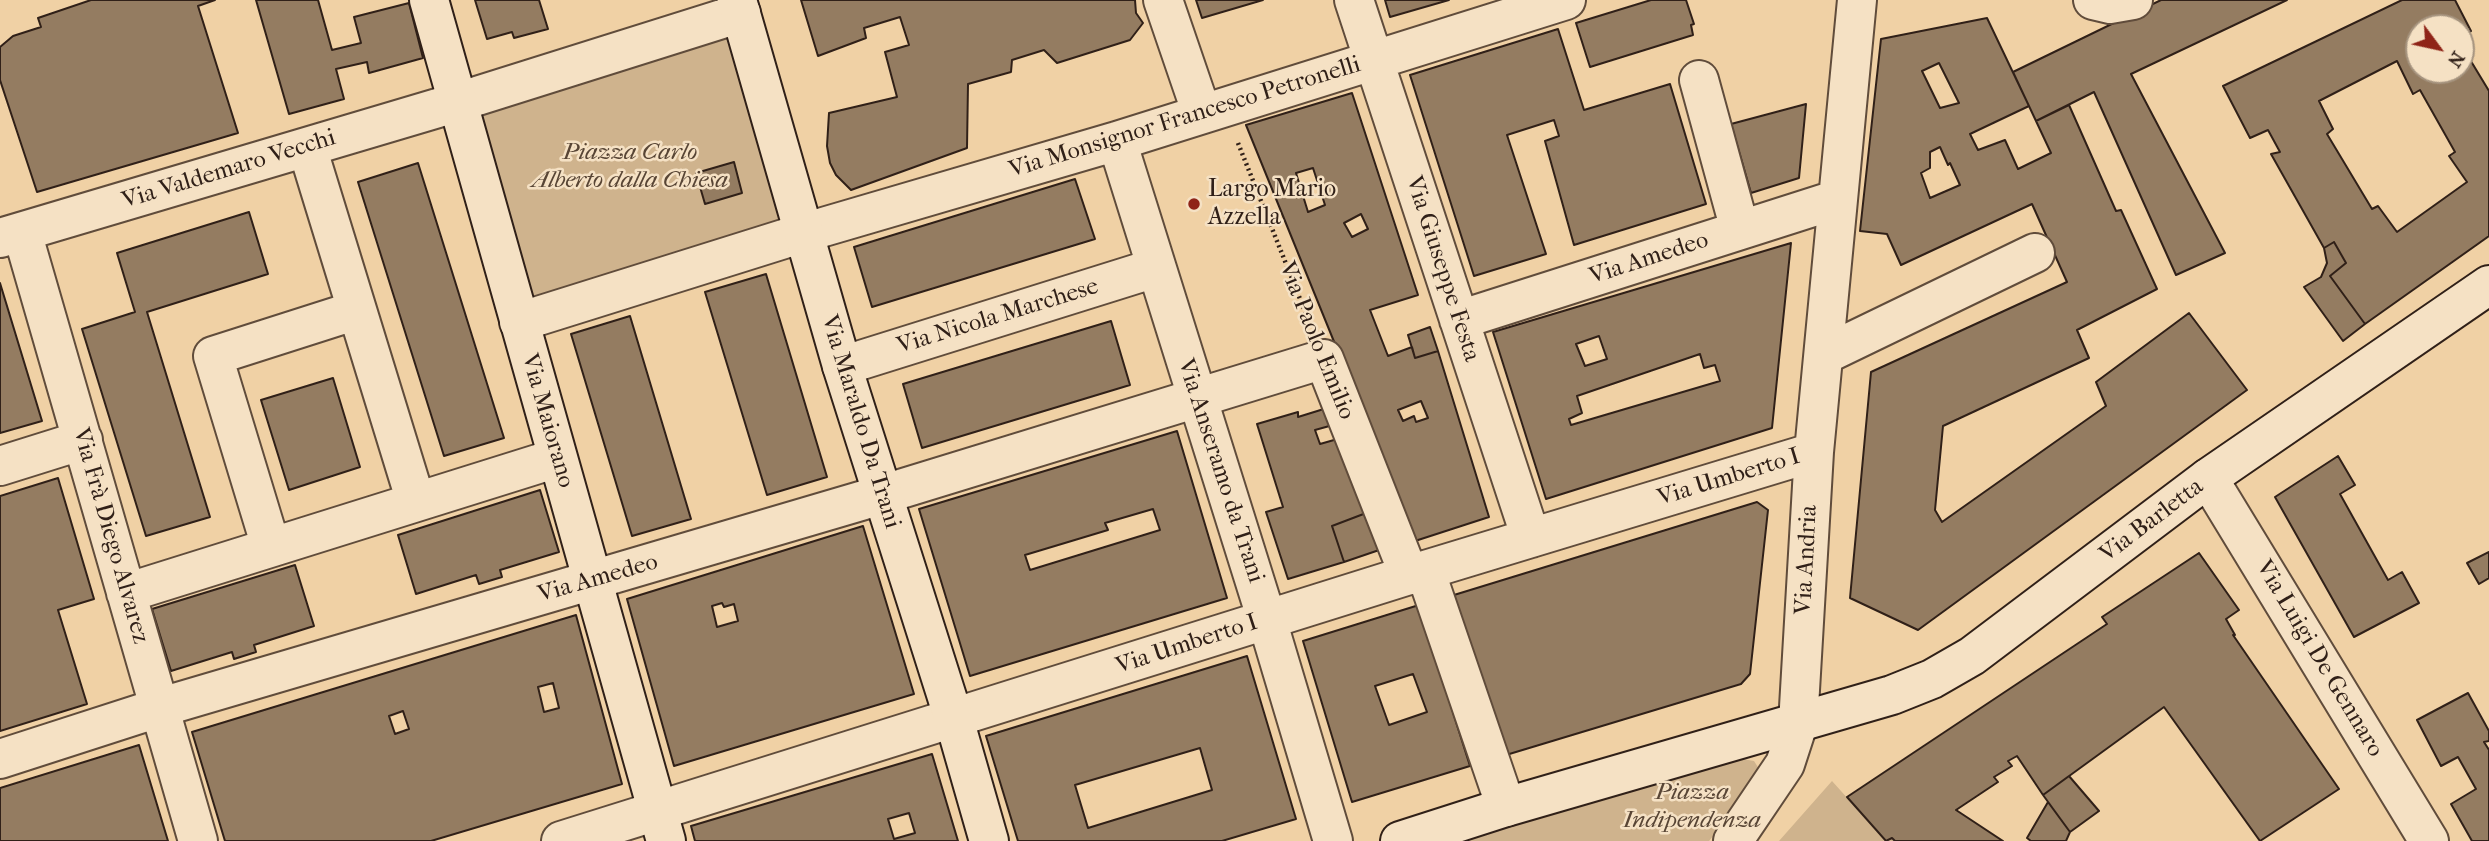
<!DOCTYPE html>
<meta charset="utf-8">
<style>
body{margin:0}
#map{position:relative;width:2489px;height:841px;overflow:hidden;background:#f0d1a5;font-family:"IM FELL French Canon",serif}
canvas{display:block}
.north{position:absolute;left:2405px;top:14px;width:70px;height:70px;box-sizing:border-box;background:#f5e1c4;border:2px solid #a6947f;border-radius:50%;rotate:123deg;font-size:19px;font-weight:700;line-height:28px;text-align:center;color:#302018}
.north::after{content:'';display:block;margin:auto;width:24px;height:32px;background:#8f2418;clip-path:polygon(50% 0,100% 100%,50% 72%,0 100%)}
</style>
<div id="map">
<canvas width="2489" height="841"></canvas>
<div class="north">N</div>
</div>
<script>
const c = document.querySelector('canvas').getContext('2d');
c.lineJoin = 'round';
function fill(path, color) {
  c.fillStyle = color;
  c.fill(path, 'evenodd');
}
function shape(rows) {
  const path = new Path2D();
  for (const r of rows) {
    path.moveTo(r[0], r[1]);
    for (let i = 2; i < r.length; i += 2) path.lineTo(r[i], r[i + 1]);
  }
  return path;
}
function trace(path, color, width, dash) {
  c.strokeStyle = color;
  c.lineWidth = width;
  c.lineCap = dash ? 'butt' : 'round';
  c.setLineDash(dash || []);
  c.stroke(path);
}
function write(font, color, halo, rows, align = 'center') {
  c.font = font + ' "IM FELL French Canon",serif';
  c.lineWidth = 5;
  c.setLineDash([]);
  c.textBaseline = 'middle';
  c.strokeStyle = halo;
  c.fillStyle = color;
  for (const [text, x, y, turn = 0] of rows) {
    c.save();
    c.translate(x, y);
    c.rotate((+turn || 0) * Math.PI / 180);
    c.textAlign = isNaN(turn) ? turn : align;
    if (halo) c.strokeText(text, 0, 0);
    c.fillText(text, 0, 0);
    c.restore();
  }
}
const green = shape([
 [733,27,793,226,528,307,468,107],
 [1737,758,1754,761,1761,772,1753,788,1709,841,1458,841],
 [1832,781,1886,841,1892,838,1895,841,1779,841]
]);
const building = shape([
 [91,0,215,0,198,6,238,133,37,192,0,80,0,47,13,36,41,27,38,18,91,0],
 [256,0,318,0,332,50,361,43,354,17,409,3,423,58,369,73,367,62,336,69,344,99,289,114,256,0],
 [475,0,539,0,548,29,514,38,512,32,487,39,475,0],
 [801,0,1135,0,1136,13,1143,23,1130,40,1057,63,1044,50,1012,60,1011,72,968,84,967,148,851,190,836,175,830,163,827,146,829,113,897,97,885,52,909,45,900,17,864,28,866,38,818,56,801,0],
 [1196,0,1263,0,1202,18,1196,0],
 [1385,0,1449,0,1390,17,1385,0],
 [1651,0,1686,0,1694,24,1691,25,1693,35,1590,67,1576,23,1651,0],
 [2161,0,2287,0,2131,74,2225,253,2176,275,2094,92,2036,121,2013,72,2161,0],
 [2402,0,2455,0,2471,31,2461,36,2461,28,2419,28,2419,70,2461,70,2461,57,2466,53,2489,91,2489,236,2365,324,2330,276,2346,263,2334,242,2324,248,2271,154,2280,152,2268,130,2250,138,2223,86,2402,0],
 [2397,61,2413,94,2420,90,2455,152,2449,156,2467,182,2397,232,2378,206,2372,209,2327,134,2333,129,2319,101,2397,61],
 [1987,18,2029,106,1970,134,1978,150,2005,140,2018,169,2051,153,2036,121,2069,105,2116,211,2121,210,2157,289,2077,330,2089,358,1943,426,1935,510,1942,522,2106,406,2096,382,2189,313,2247,390,1918,630,1850,598,1871,372,2067,282,2032,204,1901,265,1887,234,1860,231,1881,39,1987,18],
 [1939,63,1959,103,1940,108,1922,71,1939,63],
 [1940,147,1948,165,1950,163,1960,185,1930,198,1921,173,1930,168,1930,152,1940,147],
 [1558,29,1584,110,1670,84,1706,204,1574,245,1545,141,1559,136,1554,120,1507,135,1546,254,1474,276,1410,75,1558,29],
 [1352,93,1418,295,1370,310,1388,356,1412,347,1415,358,1438,351,1489,517,1415,541,1246,125,1352,93],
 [1313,168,1325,205,1308,212,1296,173,1313,168],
 [1361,214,1368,229,1352,237,1344,223,1361,214],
 [1421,401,1428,418,1416,422,1414,416,1403,421,1398,410,1421,401],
 [1806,104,1799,178,1751,193,1731,124,1806,104],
 [734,162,742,193,705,204,696,173,734,162],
 [418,163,504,438,444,456,358,182,418,163],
 [1075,179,1095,239,872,307,854,247,1075,179],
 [249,212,268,274,147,312,210,517,146,536,82,329,135,312,117,253,249,212],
 [2334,242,2346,263,2330,276,2365,324,2343,341,2304,287,2321,277,2327,263,2324,248,2334,242],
 [1791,243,1772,428,1546,499,1493,332,1791,243],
 [1599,336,1607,359,1585,366,1576,344,1599,336],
 [1700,354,1704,368,1715,365,1720,381,1571,425,1569,419,1582,413,1577,396,1700,354],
 [766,274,827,477,767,495,705,292,766,274],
 [0,283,42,421,0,433,0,283],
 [630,316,691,519,632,536,571,334,630,316],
 [1111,321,1130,385,922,448,903,384,1111,321],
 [1430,327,1438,351,1415,358,1408,335,1430,327],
 [333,378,360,467,289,490,261,400,333,378],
 [1327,408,1333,425,1315,430,1320,444,1341,438,1374,510,1332,526,1344,562,1288,579,1266,512,1283,507,1257,424,1298,412,1298,417,1327,408],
 [1177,431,1227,598,970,676,919,509,1177,431],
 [1153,509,1160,530,1030,570,1025,555,1108,530,1105,523,1153,509],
 [2338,456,2355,485,2340,494,2388,580,2402,572,2419,603,2354,637,2275,497,2338,456],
 [58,478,94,599,58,610,87,704,0,731,0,496,58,478],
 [540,490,559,552,500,570,502,577,479,584,476,575,416,594,398,535,540,490],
 [1757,502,1768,510,1750,674,1741,684,1506,755,1454,595,1757,502],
 [1374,510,1388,547,1344,562,1332,526,1374,510],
 [863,526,914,694,674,766,627,599,863,526],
 [722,603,724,607,734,604,738,621,717,627,712,606,722,603],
 [2489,552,2489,578,2479,584,2467,563,2489,552],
 [2199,553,2239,610,2226,619,2235,635,2233,635,2339,789,2260,841,2164,707,2043,795,2017,756,2008,761,2012,766,1994,777,1998,782,1956,810,2003,841,1895,841,1892,838,1886,841,1847,797,2107,624,2102,617,2199,553],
 [295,565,314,626,254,645,256,652,234,659,232,652,171,671,152,609,295,565],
 [1419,605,1470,766,1352,802,1303,641,1419,605],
 [1413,674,1427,712,1389,725,1375,686,1413,674],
 [576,615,622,784,431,841,225,841,192,732,576,615],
 [553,683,559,708,544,712,538,687,553,683],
 [403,711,409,729,395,734,389,716,403,711],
 [1247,656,1296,819,1222,841,1018,841,986,736,1247,656],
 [1200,748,1212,790,1088,828,1075,785,1200,748],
 [2468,693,2489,731,2489,741,2484,742,2489,750,2489,841,2472,841,2451,804,2476,789,2458,757,2441,766,2417,720,2468,693],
 [139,745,168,841,0,841,0,788,139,745],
 [932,754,958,841,695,841,691,826,932,754],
 [909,813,915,833,894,839,888,819,909,813],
 [2069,776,2099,811,2070,832,2043,795,2069,776],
 [2048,802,2070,832,2066,841,2031,841,2027,838,2048,802]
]);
const path = shape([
 [1238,143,1310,324]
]);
const street = shape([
 [1163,0,1202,114],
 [1354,0,1531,538],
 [2093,0,2110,4,2133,0],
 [1699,80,1740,230],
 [1117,141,1267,620,1333,841],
 [307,147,416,502],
 [22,232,198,841],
 [0,238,458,102,741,13],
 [1459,320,1838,199],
 [519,322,803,233,1117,141,1566,0],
 [1824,355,2035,253],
 [842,366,1155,268],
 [0,466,83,440],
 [2208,478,2429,841],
 [271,547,213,356,357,310],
 [1425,570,1506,807],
 [126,593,557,458],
 [0,759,158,708,881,495,1324,359,1409,575],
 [561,841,1409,575,1814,452],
 [1733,841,1785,764,1798,724,1814,452,1857,0]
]);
const secondary = shape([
 [429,0,666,841],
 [737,0,842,366,954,719,989,841],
 [1400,841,1506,807,1892,695,1932,679,1972,656,2208,478,2489,285]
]);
const markers = [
 [1194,204,7,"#8f2418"]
];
const streetNames = [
 ["Via Monsignor Francesco Petronelli",1185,118,-17],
 ["Via Valdemaro Vecchi",229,170,-17],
 ["Via Amedeo",1649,259,-18],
 ["Via Giuseppe Festa",1442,269,72],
 ["Via Nicola Marchese",998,317,-17],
 ["Via Paolo Emilio",1316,341,68],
 ["Via Maiorano",547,421,74],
 ["Via Maraldo Da Trani",860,422,73],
 ["Via Anseramo da Trani",1220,471,72],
 ["Via Umberto I",1729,478,-17],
 ["Via Barletta",2152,521,-37],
 ["Via Frà Diego Alvarez",110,536,74],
 ["Via Andria",1807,560,-87],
 ["Via Amedeo",598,579,-16],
 ["Via Umberto I",1187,645,-18],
 ["Via Luigi De Gennaro",2319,659,59]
];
const parkNames = [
 ["Piazza Carlo",630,153],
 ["Alberto dalla Chiesa",630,181],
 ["Piazza",1692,793],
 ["Indipendenza",1692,821]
];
const poiNames = [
 ["Largo Mario",1208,190],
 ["Azzella",1208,218]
];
fill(green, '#cfb38d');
fill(building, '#947c61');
trace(building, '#302018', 2);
trace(street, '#604c3b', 42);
trace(secondary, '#302018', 42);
trace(path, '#302018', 4.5, [2, 3.5]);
trace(street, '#f5e1c4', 38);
trace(secondary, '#f5e1c4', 38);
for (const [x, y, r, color] of markers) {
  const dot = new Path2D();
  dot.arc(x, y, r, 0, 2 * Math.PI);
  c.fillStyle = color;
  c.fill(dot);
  trace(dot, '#f5e1c4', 2.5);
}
write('24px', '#302018', '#f5e1c4', streetNames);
write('italic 24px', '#584535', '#f5e1c4', parkNames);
write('24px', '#302018', '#f5e1c4', poiNames, 'left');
</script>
